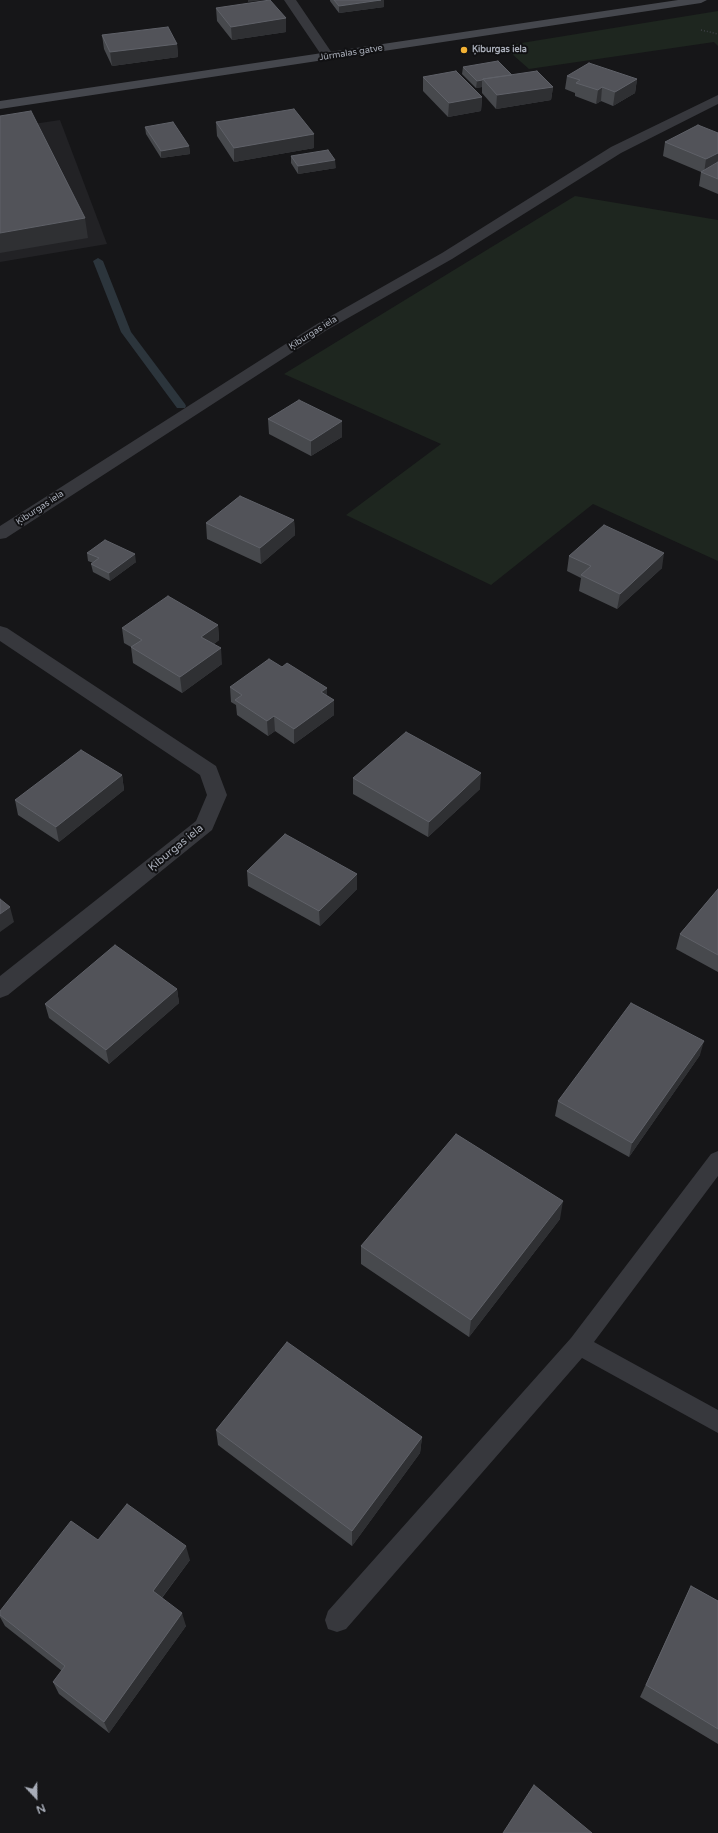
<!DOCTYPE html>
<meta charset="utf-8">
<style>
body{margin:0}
#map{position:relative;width:718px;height:1833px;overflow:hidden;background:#161618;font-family:"Varela Round",sans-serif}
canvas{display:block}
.north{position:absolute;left:16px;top:1777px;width:40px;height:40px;-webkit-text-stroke:3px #111113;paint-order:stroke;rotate:158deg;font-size:11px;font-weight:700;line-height:16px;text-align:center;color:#a8adb8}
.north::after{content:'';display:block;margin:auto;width:14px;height:18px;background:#a8adb8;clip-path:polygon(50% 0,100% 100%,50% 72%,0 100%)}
</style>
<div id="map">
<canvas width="718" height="1833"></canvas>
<div class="north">N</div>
</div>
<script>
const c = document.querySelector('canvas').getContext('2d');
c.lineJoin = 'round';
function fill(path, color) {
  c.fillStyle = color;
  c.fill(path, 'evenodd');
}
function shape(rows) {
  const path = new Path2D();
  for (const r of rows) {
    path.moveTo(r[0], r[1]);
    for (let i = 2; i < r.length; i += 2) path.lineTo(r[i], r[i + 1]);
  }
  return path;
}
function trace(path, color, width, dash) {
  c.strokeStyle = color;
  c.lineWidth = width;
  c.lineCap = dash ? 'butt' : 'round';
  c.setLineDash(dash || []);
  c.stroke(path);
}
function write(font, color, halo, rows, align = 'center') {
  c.font = font + ' "Varela Round",sans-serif';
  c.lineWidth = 4;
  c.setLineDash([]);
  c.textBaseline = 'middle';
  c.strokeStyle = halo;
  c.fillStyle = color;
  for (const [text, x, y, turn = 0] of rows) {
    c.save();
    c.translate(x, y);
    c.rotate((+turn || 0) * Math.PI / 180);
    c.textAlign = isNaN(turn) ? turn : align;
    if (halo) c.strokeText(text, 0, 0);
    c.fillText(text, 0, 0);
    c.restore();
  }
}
const built = shape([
 [60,120,107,244,0,262,0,129]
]);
const green = shape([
 [718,11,718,46,714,42,529,69,503,46],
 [575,196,718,220,718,561,593,504,491,585,346,515,441,444,284,374]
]);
const stream = shape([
 [98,258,103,261,131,332,185,404,186,406,185,408,177,408,121,332,93,261,98,258]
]);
const path = shape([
 [701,30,718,34]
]);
const lane = shape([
 [718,1151,718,1176,594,1342,718,1410,718,1433,582,1358,346,1629,337,1632,328,1629,325,1620,328,1611,571,1338,711,1154,718,1151]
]);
const street = shape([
 [284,0,296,0,334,56,332,59,324,59,284,0],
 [718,95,718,104,621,153,452,259,327,330,6,538,0,539,0,526,317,324,442,253,611,147,718,95],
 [0,626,7,628,216,766,227,795,212,830,8,995,0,998,0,976,196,821,207,795,200,775,0,641,0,626]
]);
const secondary = shape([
 [678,0,707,0,701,3,0,109,0,101,678,0]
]);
const wall = shape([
 [330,0,384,0,384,7,339,13,330,1],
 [216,8,286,18,286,32,232,40,217,21],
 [102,35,177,44,178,57,112,66,104,49],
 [463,67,512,75,553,87,551,100,496,109,482,93,482,87,476,88,462,74],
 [567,76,637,79,635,93,613,106,601,101,596,104,575,96,575,93,565,89],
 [423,77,482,97,481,111,448,117,423,91],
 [216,122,314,134,314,148,234,162,217,136],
 [145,127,189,146,190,154,161,158,146,134],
 [718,133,718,194,699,186,701,172,663,156,665,142],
 [291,156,336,168,298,174,291,163],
 [268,419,342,437,311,456,269,434],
 [294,520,295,535,261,564,207,539,206,523],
 [87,553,136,562,110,581,93,572,91,564,93,563,88,561],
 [569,556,662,568,617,609,579,591,581,578,567,571],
 [218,625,219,640,214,644,222,664,182,693,133,663,131,647,124,643,122,628],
 [230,687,327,696,334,700,334,715,294,744,275,731,268,736,237,715,236,705,231,702],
 [122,775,124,790,59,842,18,815,15,800],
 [353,778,480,789,428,837,353,794],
 [247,871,357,889,320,926,248,886],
 [718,889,718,972,676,949,680,934],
 [177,989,179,1003,109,1064,49,1018,45,1004],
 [700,1055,629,1157,555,1116,558,1101],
 [560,1219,469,1337,361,1264,361,1246],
 [216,1430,422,1437,420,1453,352,1546,218,1445],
 [98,1540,190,1560,162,1598,186,1626,109,1733,59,1694,53,1682,62,1671,5,1626,0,1617,0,1611],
 [691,1586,718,1601,718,1744,640,1697]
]);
const shadedWall = shape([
 [248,0,265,0,248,2],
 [381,0,384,0,384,7,339,13,339,6],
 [286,18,286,32,232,40,231,27],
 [177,44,178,57,112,66,110,52],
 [637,79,635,93,613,106,615,92],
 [482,80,482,87,476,88,477,81],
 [553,87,551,100,496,109,497,95],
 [602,87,601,101,596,104,598,90],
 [482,97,481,111,448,117,449,103],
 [314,134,314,148,234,162,234,148],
 [189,146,190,154,161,158,161,151],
 [718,153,718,166,704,173,706,159],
 [335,160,336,168,298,174,298,166],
 [85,218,88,238,0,253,0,233],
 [342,421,342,437,311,456,311,441],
 [294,520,295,535,261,564,260,548],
 [664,553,662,568,617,609,620,594],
 [135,554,136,562,110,581,109,573],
 [218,625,219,640,203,652,201,637],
 [221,648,222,664,182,693,180,677],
 [327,688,327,704,321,692],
 [334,700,334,715,294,744,294,729],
 [274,716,275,731,268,736,267,721],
 [481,773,480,789,428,837,429,822],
 [122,775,124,790,59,842,56,827],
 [357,874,357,889,320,926,319,911],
 [10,907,14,922,0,932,0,914],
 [177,989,179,1003,109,1064,106,1050],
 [704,1041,700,1055,629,1157,632,1143],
 [563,1201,560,1219,469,1337,471,1320],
 [422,1437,420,1453,352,1546,352,1531],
 [186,1546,190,1560,157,1604,153,1591],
 [182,1613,186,1626,109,1733,104,1722]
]);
const building = shape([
 [270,0,286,18,231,27,216,8,270,0],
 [334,0,381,0,339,6,334,0],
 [168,27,177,44,110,52,102,35,168,27],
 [498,61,512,75,483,79,482,80,477,81,463,67,498,61],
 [589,63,637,79,615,92,602,87,598,90,576,83,580,80,567,76,589,63],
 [456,71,482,97,449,103,423,77,456,71],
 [537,71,553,87,497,95,483,79,537,71],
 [294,109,314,134,234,148,216,122,294,109],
 [31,111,85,218,0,233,0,116,31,111],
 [173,122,189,146,161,151,145,127,173,122],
 [698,125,718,133,718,153,706,159,665,142,698,125],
 [328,150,335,160,298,166,291,156,328,150],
 [718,162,718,179,701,172,718,162],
 [299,400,342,421,311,441,268,419,299,400],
 [240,496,294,520,260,548,206,523,240,496],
 [604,525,664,553,620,594,581,575,591,566,569,556,604,525],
 [105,540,135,554,109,573,91,564,99,558,87,553,105,540],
 [168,596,218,625,201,637,221,648,180,677,131,647,142,640,122,628,168,596],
 [269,659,282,667,287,663,327,688,321,692,334,700,294,729,274,716,267,721,235,700,242,695,230,687,269,659],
 [406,732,481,773,429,822,353,778,406,732],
 [81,750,122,775,56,827,15,800,81,750],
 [285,834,357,874,319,911,247,871,285,834],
 [718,889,718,955,680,934,718,889],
 [0,899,10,907,0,914,0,899],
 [115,945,177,989,106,1050,45,1004,115,945],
 [631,1003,704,1041,632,1143,558,1101,631,1003],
 [456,1134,563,1201,471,1320,361,1246,456,1134],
 [287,1342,422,1437,352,1531,216,1430,287,1342],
 [127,1504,186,1546,153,1591,182,1613,104,1722,53,1682,65,1666,0,1615,0,1611,71,1521,98,1540,127,1504],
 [691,1586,718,1601,718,1729,646,1685,691,1586],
 [534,1785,592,1833,503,1833,534,1785]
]);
const markers = [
 [464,50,4,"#f2b134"]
];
const farPoinames = [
 ["Ķiburgas iela",472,50]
];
const farStreetnames = [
 ["Jūrmalas gatve",351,53,-9],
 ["Ķiburgas iela",313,333,-32],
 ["Ķiburgas iela",40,508,-33]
];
const streetNames = [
 ["Ķiburgas iela",176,848,-39]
];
fill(built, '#222225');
fill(green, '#1e261f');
fill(stream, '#2c353c');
trace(path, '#3d3f44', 1.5, [1, 2]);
fill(lane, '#37383d');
fill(street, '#37383d');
fill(secondary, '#45474d');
fill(wall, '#47494d');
fill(shadedWall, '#2f3033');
fill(building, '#525359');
trace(building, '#5f6168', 1);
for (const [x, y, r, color] of markers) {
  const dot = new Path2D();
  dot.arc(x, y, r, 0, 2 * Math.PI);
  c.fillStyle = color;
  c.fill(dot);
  trace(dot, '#111113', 1.5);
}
write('bold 9px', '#a8adb8', '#111113', farPoinames, 'left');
write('9px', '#a8adb8', '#111113', farStreetnames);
write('11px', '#a8adb8', '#111113', streetNames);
</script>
